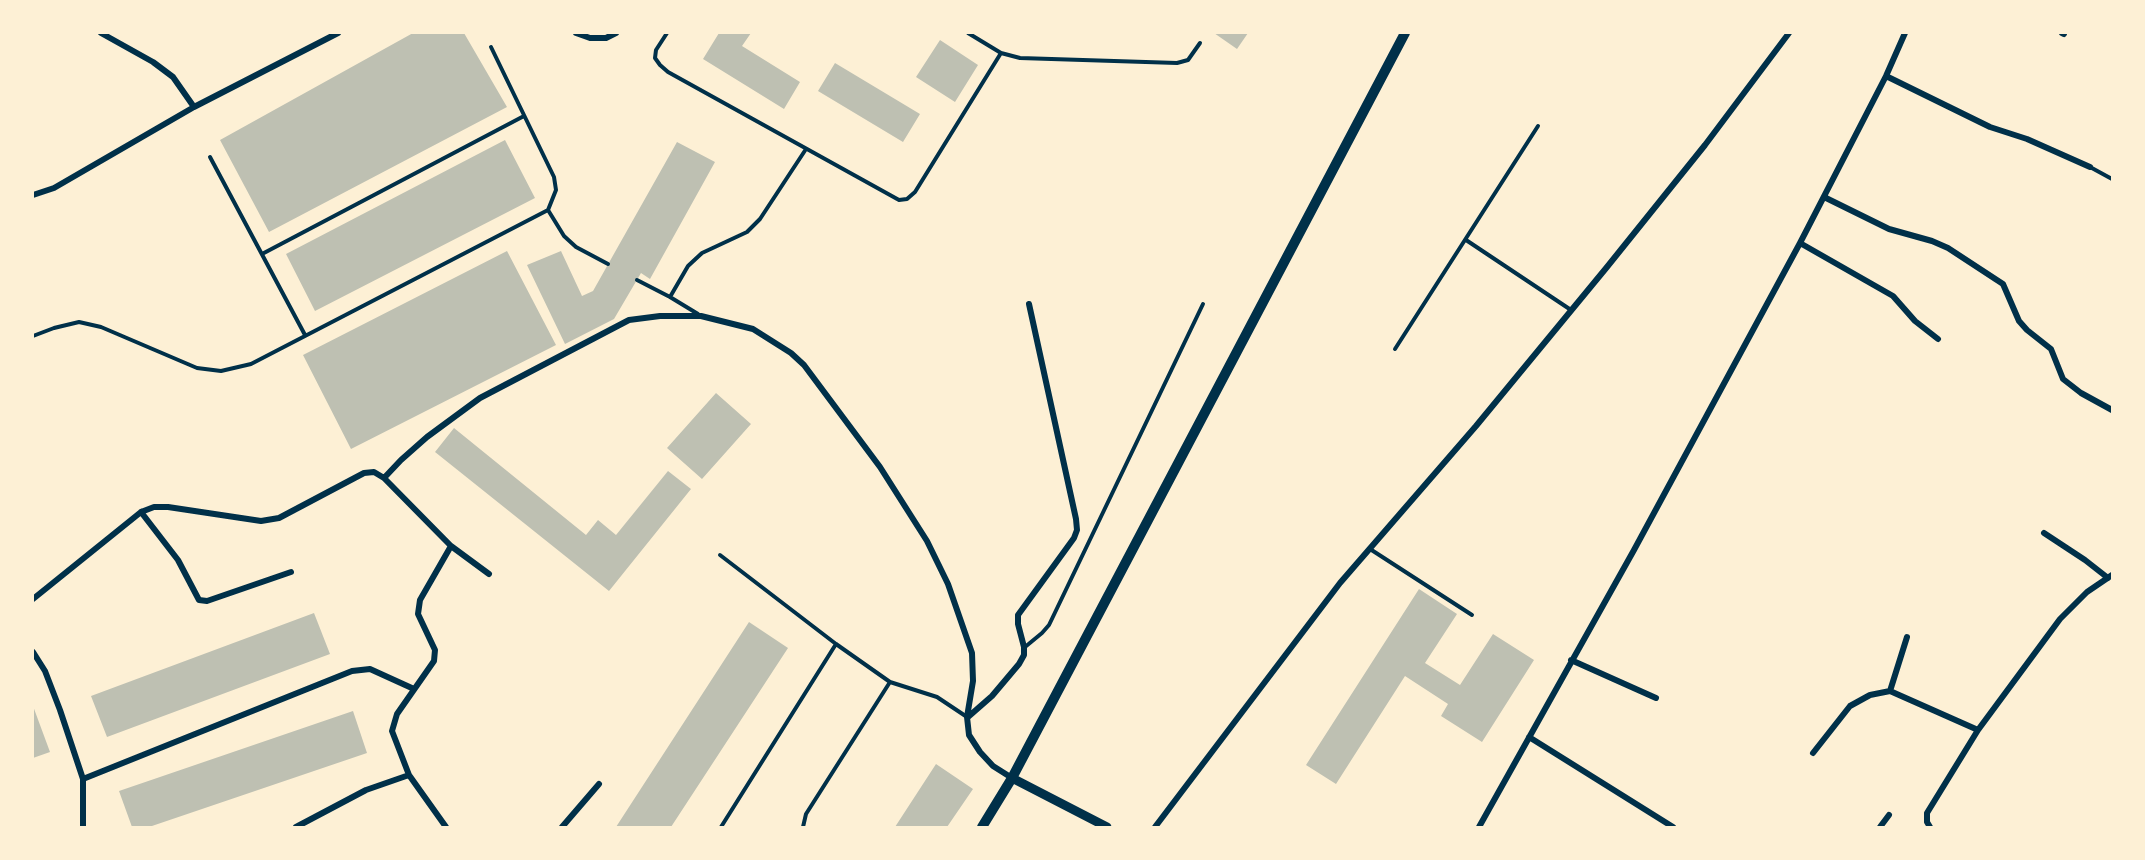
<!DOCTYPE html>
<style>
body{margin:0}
#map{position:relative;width:2145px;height:860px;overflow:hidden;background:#fdf0d5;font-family:Lato,sans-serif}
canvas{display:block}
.frame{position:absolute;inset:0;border:34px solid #fdf0d5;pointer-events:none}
</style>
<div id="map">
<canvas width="2145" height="860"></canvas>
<div class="frame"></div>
</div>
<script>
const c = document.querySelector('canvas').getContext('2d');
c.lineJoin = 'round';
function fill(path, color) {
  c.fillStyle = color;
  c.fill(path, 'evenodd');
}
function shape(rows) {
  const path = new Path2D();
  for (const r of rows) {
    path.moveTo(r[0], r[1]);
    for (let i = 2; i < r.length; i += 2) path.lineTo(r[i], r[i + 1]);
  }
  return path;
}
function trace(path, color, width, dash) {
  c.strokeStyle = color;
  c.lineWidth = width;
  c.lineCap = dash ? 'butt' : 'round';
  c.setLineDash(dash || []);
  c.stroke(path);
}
const building = shape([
 [413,33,464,33,507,107,269,232,220,140],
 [719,33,751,33,742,46,800,82,784,109,703,59],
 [1214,33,1248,33,1237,49],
 [940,40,978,65,955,102,916,77],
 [835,63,920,114,903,142,818,91],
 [505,140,535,198,315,311,286,254],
 [677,142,715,162,650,279,641,273,614,319,565,344,527,265,561,251,582,296,593,291],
 [507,251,556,345,351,449,303,355],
 [716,393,751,424,702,479,667,448],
 [454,428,586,535,598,520,616,535,668,471,691,489,609,591,435,452],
 [1419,589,1457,614,1425,663,1460,685,1493,634,1534,660,1482,742,1441,716,1448,704,1405,676,1336,784,1306,765],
 [314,613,330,654,107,737,91,696],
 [749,622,788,648,671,827,616,827],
 [33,706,50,752,33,758],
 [353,711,367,753,149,827,132,827,119,791],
 [936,764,973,789,947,827,895,827]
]);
const service = shape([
 [667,33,656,50,655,58,660,65,668,72,899,200,907,199,915,192,1001,53],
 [968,33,1001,53,1020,58,1177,63,1188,60,1200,43],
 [491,47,554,177,556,190,548,210],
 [210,157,305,335],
 [2090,167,2112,179],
 [1466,240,1571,310],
 [262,254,524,116],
 [637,280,670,297],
 [698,314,670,297,688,266,702,253,747,232,760,219,806,149],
 [33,336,54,328,79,322,101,327,197,368,221,371,251,364,548,210,564,236,576,247,608,264],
 [1395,349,1538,126],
 [1370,549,1472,615],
 [720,555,836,644,890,682,937,697,967,717],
 [1025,647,1042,633,1049,625,1203,304],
 [721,827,836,644],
 [803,827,806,814,890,682]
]);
const minor = shape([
 [101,33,153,62,173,77,194,107],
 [576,33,590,38,606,38,616,33],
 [2062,33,2064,34],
 [1886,76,1990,127,2027,139,2090,167],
 [33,195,54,188,194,107,338,33],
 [1824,197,1889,229,1932,241,1948,248,2003,284,2019,321,2027,330,2051,349,2063,379,2081,393,2112,410],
 [1800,243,1893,296,1915,321,1938,339],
 [384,478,401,460,427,437,480,398,629,320,660,316,701,316,753,329,791,353,804,365,880,467,927,541,948,584,972,653,973,681,967,717,969,735,980,752,993,766,1012,778],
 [141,512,178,560,199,600,207,601,291,572],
 [2044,533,2085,560,2108,578],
 [33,599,141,512,154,507,168,507,261,521,279,518,364,473,374,472,384,478,451,546,489,574],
 [33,652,45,671,60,710,83,779,83,827],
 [1571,660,1656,698],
 [1890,691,1907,637],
 [968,717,992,696,1019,664,1024,655,1024,647,1018,624,1018,615,1074,538,1077,530,1076,519,1029,304],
 [1529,737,1673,827],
 [1813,753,1850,706,1870,695,1890,691,1978,730],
 [83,779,352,671,370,669,414,689],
 [296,827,366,790,409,775],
 [446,827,409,775,392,731,397,714,434,661,435,650,418,614,420,600,451,546],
 [562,827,599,784],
 [1155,827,1340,583,1476,426,1607,267,1705,145,1789,33],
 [1479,827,1634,550,1800,243,1886,76,1905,33],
 [1880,827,1889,815],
 [1930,827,1927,822,1927,813,1978,730,2060,619,2087,592,2112,575]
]);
const tertiary = shape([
 [1012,778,1107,827]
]);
const secondary = shape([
 [982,827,1012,778,1405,33]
]);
fill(building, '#bec0b2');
trace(service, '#003049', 4);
trace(minor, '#003049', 6);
trace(tertiary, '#003049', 9);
trace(secondary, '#003049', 10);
</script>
